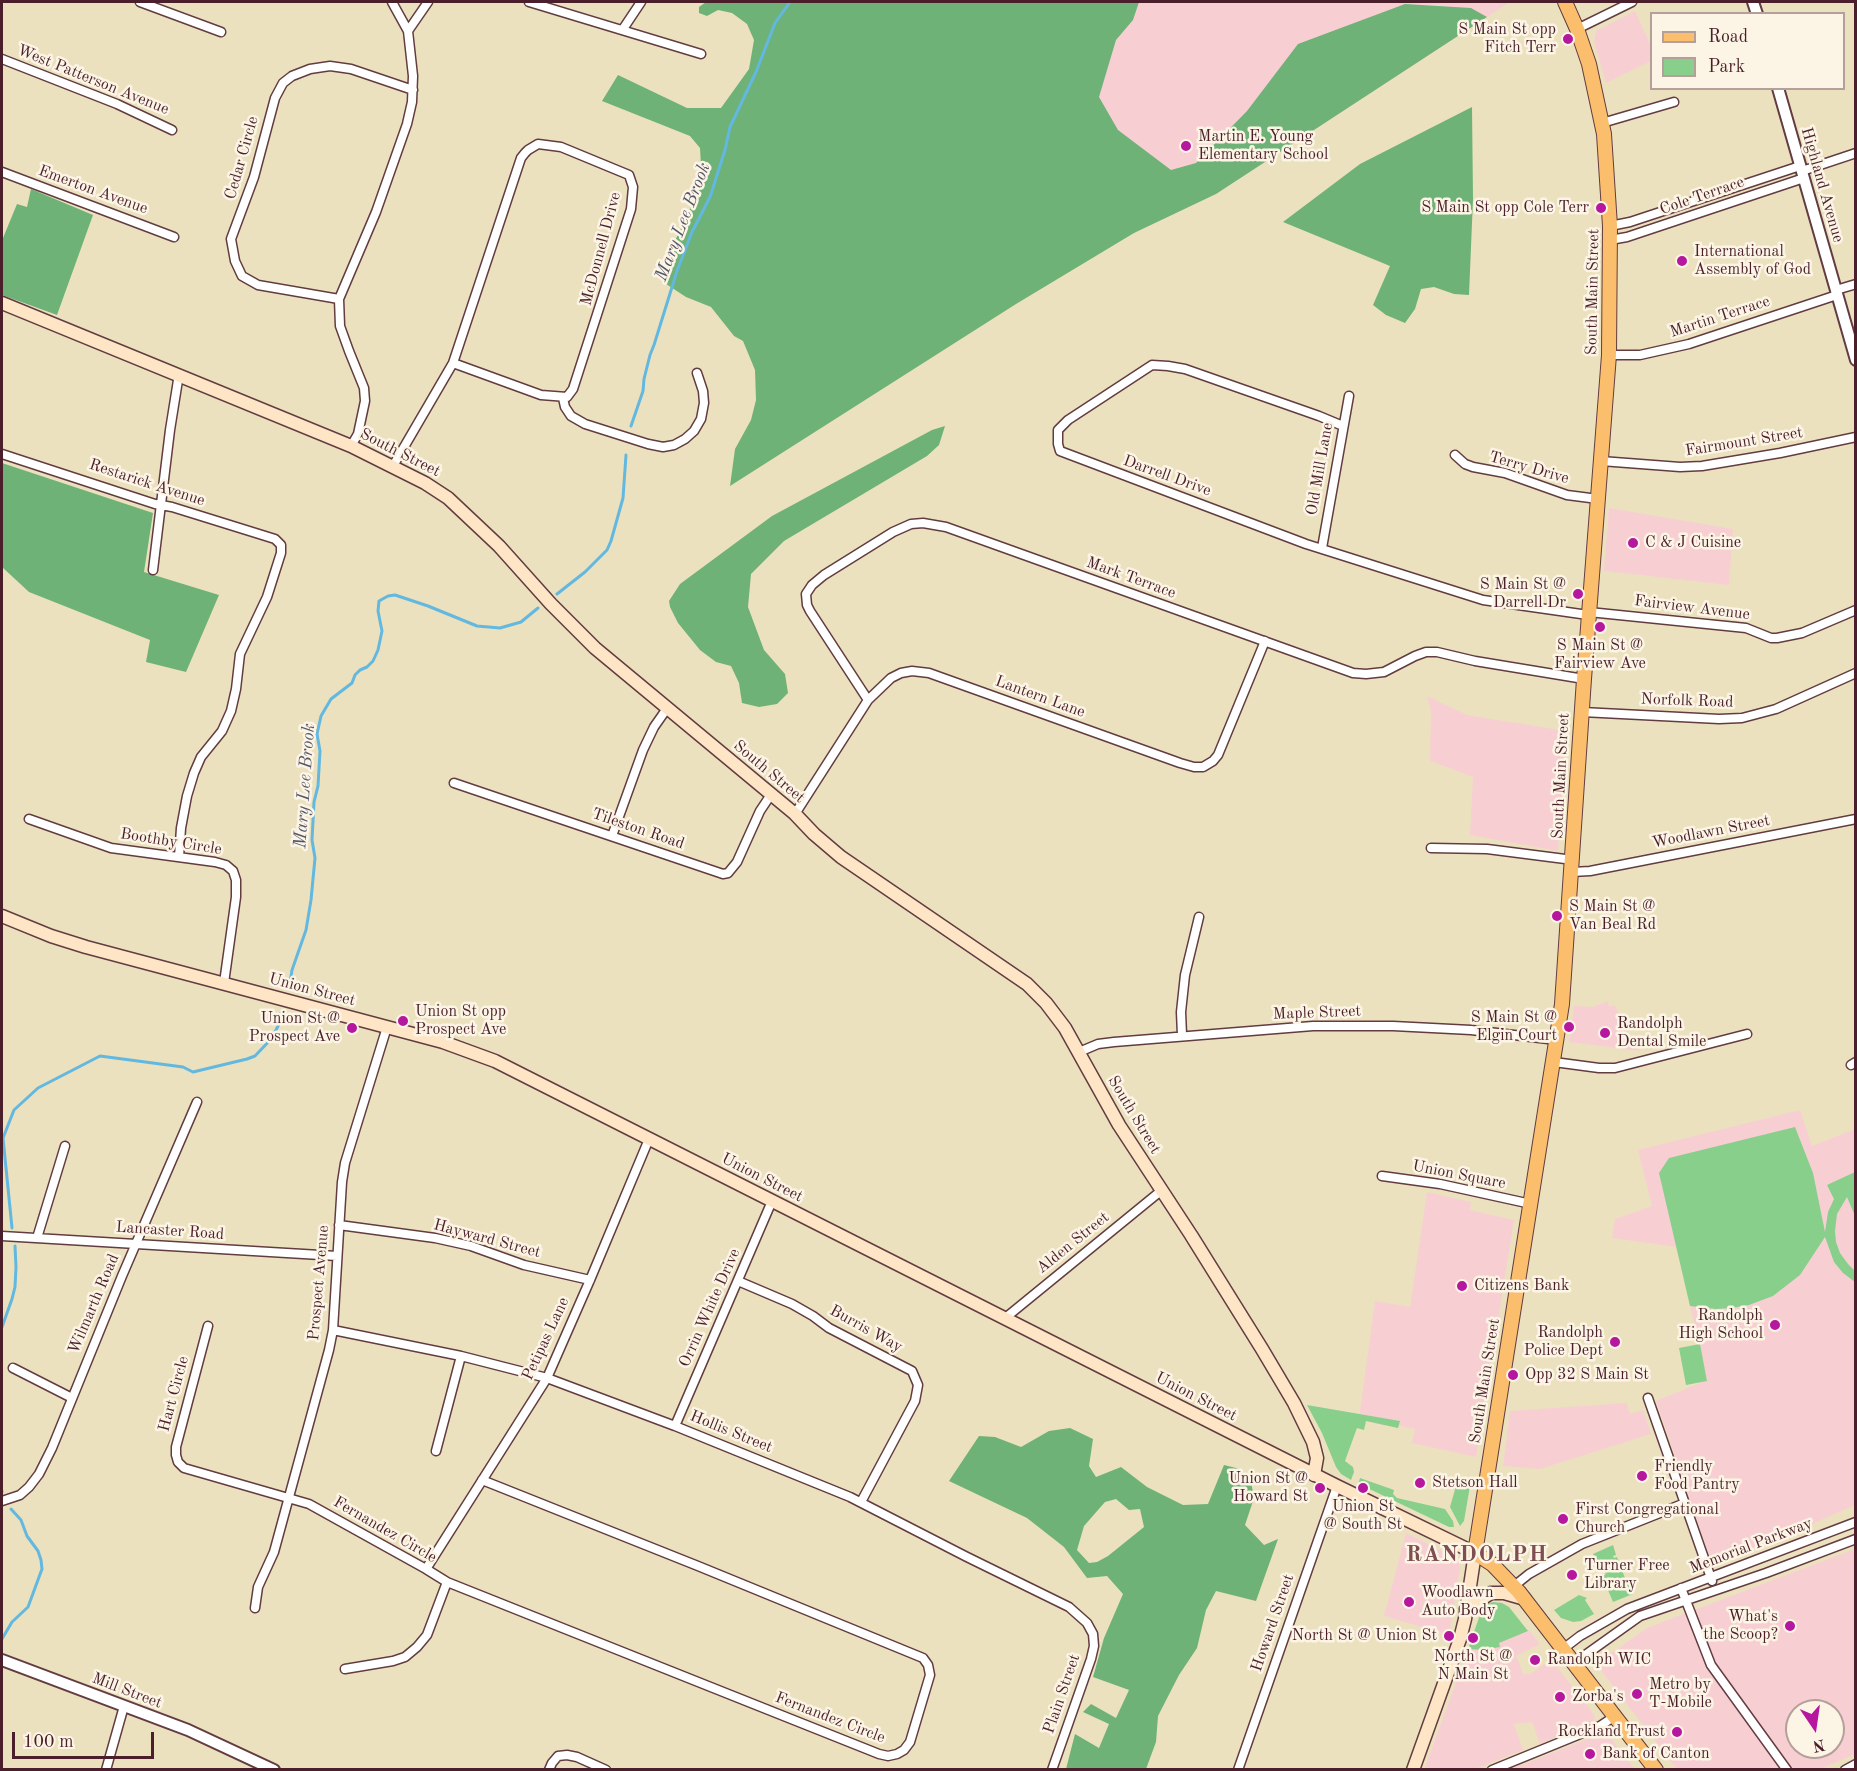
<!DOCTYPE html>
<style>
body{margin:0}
#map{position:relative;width:1857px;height:1771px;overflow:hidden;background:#ece1be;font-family:"Old Standard TT",serif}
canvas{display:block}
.frame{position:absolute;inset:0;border:3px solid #4a1f2b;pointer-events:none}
.legend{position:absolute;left:1650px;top:12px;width:195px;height:78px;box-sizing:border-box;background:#fcf5e5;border:2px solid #b59f9b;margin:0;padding:8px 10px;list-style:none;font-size:18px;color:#4a1f2b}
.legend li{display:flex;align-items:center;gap:12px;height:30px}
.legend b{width:30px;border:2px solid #b59f9b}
.north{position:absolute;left:1785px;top:1699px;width:60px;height:60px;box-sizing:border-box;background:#fcf5e5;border:2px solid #b59f9b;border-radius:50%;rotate:167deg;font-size:16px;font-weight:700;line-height:24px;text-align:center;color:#4a1f2b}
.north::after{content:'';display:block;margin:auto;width:21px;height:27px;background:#b5179e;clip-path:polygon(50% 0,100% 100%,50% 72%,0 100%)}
.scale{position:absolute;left:12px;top:1732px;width:142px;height:27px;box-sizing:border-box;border:3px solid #4a1f2b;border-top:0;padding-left:8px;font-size:18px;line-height:21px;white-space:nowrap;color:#4a1f2b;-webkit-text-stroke:4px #fcf5e5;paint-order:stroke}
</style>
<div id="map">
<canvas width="1857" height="1771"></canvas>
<div class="frame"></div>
<ul class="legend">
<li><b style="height:8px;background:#fabe6d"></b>Road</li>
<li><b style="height:16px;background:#88cf8b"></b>Park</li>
</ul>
<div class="north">N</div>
<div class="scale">100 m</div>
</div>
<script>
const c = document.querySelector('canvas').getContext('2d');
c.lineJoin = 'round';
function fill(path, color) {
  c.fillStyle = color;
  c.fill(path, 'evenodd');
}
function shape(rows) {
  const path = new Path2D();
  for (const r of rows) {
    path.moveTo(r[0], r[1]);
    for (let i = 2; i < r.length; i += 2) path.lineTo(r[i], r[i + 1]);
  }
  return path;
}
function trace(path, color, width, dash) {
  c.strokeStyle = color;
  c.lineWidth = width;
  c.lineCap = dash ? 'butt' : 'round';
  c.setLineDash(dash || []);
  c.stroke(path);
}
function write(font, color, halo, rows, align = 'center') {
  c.font = font + ' "Old Standard TT",serif';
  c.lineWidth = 5;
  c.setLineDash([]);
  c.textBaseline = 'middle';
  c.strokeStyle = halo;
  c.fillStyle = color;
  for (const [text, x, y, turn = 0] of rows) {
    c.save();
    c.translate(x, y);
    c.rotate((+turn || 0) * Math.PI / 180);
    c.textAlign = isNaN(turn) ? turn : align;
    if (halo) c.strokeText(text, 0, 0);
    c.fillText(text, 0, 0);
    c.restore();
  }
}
const built = shape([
 [961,2,1510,2,1216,194,948,98],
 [1635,11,1651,46,1651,61,1606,83,1594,42,1596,31],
 [1609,508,1733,529,1729,585,1604,571],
 [1427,696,1467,715,1566,731,1558,851,1470,835,1473,777,1430,761,1431,712],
 [1608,1001,1609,1007,1615,1005,1627,1032,1640,1051,1569,1042,1574,1006,1593,1007],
 [1800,1110,1812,1146,1855,1129,1855,1505,1778,1539,1712,1564,1656,1401,1707,1380,1677,1247,1612,1238,1615,1219,1652,1206,1638,1150],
 [1427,1192,1471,1202,1470,1210,1514,1220,1476,1457,1412,1443,1415,1429,1387,1423,1385,1426,1359,1419,1375,1301,1410,1307],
 [1627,1403,1630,1414,1643,1410,1651,1434,1540,1469,1503,1466,1510,1411],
 [1406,1533,1454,1557,1459,1562,1460,1569,1449,1635,1384,1616],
 [1855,1549,1855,1754,1820,1769,1793,1769,1767,1737,1715,1664,1694,1610],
 [1797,1711,1833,1711,1833,1747,1797,1747],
 [1686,1613,1707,1668,1782,1769,1677,1769,1596,1664,1647,1628],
 [1529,1630,1540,1644,1516,1656,1524,1675,1527,1673,1529,1675,1551,1659,1595,1716,1594,1721,1540,1744,1532,1722,1514,1724,1523,1750,1475,1769,1424,1770,1468,1649,1483,1650,1500,1647,1498,1643],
 [1600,1734,1610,1737,1635,1769,1512,1769]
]);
const green = shape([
 [1795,1127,1813,1173,1825,1232,1828,1212,1834,1199,1827,1185,1855,1172,1855,1216,1847,1197,1837,1214,1835,1231,1836,1242,1840,1253,1848,1264,1855,1271,1855,1282,1843,1273,1834,1262,1825,1237,1800,1275,1773,1296,1749,1305,1732,1308,1716,1309,1690,1306,1659,1173,1669,1158],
 [1700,1344,1707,1381,1686,1385,1679,1348],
 [1307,1405,1400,1421,1398,1428,1366,1421,1364,1430,1357,1428,1345,1461,1353,1467,1354,1472,1351,1480,1341,1474,1336,1467,1322,1433],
 [1360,1478,1394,1490,1393,1494,1397,1498,1445,1509,1453,1521,1454,1527,1449,1527,1361,1485,1359,1482],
 [1463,1484,1470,1486,1464,1521,1460,1526,1450,1507,1456,1486],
 [1613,1545,1616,1555,1613,1556,1614,1558,1617,1557,1625,1578,1627,1578,1633,1594,1613,1602,1608,1590,1600,1578,1606,1574,1602,1568,1600,1568,1593,1554],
 [1579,1595,1587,1598,1585,1600,1594,1614,1581,1621,1573,1622,1561,1618,1554,1610],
 [1493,1602,1502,1603,1509,1607,1528,1631,1499,1643,1500,1647,1483,1650,1468,1649,1482,1609,1487,1604]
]);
const forest = shape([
 [706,2,1139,2,1133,20,1116,40,1099,97,1118,130,1171,170,1196,163,1247,111,1298,44,1405,4,1471,8,1487,17,1216,194,1134,233,1016,304,730,486,735,449,751,420,756,400,755,370,743,341,734,336,711,307,686,297,663,282,661,271,702,183,700,148,690,136,602,101,618,75,687,108,721,108,749,69,754,40,747,24,732,13,718,10,707,16,699,13,699,7],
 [1472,107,1473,199,1469,295,1454,294,1434,287,1421,289,1415,309,1405,323,1386,315,1373,305,1390,266,1283,222,1360,164],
 [31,189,93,215,57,315,2,295,2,237,3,238,17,204,27,207],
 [945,426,939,445,927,456,784,541,751,574,748,607,764,650,785,674,788,693,777,704,759,707,742,703,739,683,731,666,716,662,700,650,678,623,670,607,669,601,680,584,772,516,932,430],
 [2,463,153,513,144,572,219,595,186,672,146,662,150,640,29,592,2,567],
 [1070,1428,1093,1439,1089,1466,1096,1477,1121,1467,1147,1487,1183,1505,1208,1504,1224,1465,1240,1469,1251,1482,1254,1498,1245,1525,1264,1545,1278,1539,1256,1601,1216,1591,1206,1610,1197,1648,1179,1675,1158,1716,1156,1742,1146,1769,1066,1769,1075,1734,1099,1748,1109,1724,1083,1712,1091,1704,1116,1718,1129,1690,1093,1677,1104,1638,1123,1594,1107,1576,1087,1578,1064,1547,1027,1518,949,1481,979,1436,995,1437,1021,1447,1049,1431],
 [1116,1499,1129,1510,1140,1509,1144,1527,1108,1556,1097,1562,1089,1563,1077,1550,1084,1526,1105,1502]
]);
const stream = shape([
 [631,426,643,391,644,379,650,355,654,345,677,271,692,232,710,197,725,150,730,127,756,72,775,23,790,2],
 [557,594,585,572,607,550,611,541,623,498,626,455],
 [290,983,292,970,306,930,311,900,315,858,312,840,314,802,318,786,320,751,317,734,321,716,331,699,352,683,355,675,360,670,367,667,373,661,378,650,382,631,378,611,379,601,388,596,395,595,428,606,477,626,500,628,521,622,538,608],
 [12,1228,3,1138,14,1110,38,1088,100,1056,183,1067,193,1072,247,1059,255,1056,272,1038,279,1024,281,1013],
 [2,1327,12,1299,15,1287,16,1267,15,1246],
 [2,1491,2,1492],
 [2,1639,12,1622,28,1607,42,1569,41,1560,38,1551,27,1536,21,1520,11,1509]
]);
const minor = shape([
 [140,2,221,32],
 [529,2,701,54],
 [623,29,641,2],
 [1577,29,1632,2],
 [408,31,428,2],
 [2,59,117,104,172,130],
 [1602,123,1674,102],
 [1802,171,1856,153],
 [2,172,174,237],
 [1610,226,1630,222,1800,166],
 [1610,240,1627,237,1804,178],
 [1836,290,1856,284],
 [339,299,258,285,242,276,235,261,231,239,254,177,275,98,283,83,292,76,310,69,330,66,351,69,413,90],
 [1609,355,1640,355,1689,344,1837,295],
 [563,398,565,407,571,416,585,424,648,444,663,447,674,445,685,439,694,431,701,419,704,403,703,391,697,373],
 [1343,426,1319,416,1185,369,1168,366,1152,365,1068,420,1058,430,1058,444,1060,451,1306,544,1483,600,1588,615],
 [351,446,358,434,365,401,364,388,349,351,340,326,339,299,376,212,407,124,412,102,413,76,408,31,392,2],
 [2,454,155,504,172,507,275,539,281,545,281,553,267,597,240,654,236,689,231,711,222,731,201,757,194,773,187,796,181,828,179,857],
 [1455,455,1465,464,1473,467,1505,473,1567,495,1598,499],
 [1601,461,1680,467,1702,466,1780,453,1856,437],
 [393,466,453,363,521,158,525,153,528,150,538,144,561,147,629,175,633,187,631,209,573,389,567,397,541,395,453,363],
 [1322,548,1349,396],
 [153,570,170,430,179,374],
 [1589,612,1746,628,1771,638,1777,638,1802,633,1856,610],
 [868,700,810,611,807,605,806,594,812,585,824,575,893,532,911,524,923,523,946,527,1353,673,1366,674,1384,672,1415,656,1426,652,1437,652,1475,661,1584,679],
 [1582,712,1719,719,1742,718,1776,709,1856,673],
 [454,783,723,874,728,873,737,862,760,811,770,796],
 [795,814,868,700,891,678,901,673,912,671,929,673,1180,763,1194,767,1203,767,1213,761,1218,755,1265,641],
 [29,819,111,848,215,862,226,865,233,871,236,880,236,897,224,983],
 [612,836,643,750,654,727,668,707],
 [1431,848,1487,849,1573,860],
 [1572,872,1590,871,1856,819],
 [1182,1035,1181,1012,1185,975,1199,917],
 [1079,1052,1098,1044,1114,1042,1313,1026,1393,1026,1471,1030,1557,1040],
 [1554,1062,1599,1068,1615,1068,1747,1034],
 [1851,1065,1856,1062],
 [1382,1176,1440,1184,1531,1204],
 [339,1225,435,1238,471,1246,524,1265,590,1280],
 [2,1236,337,1256],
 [37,1238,65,1146],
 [738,1281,792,1304,813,1316,829,1328,912,1371,918,1385,915,1401,861,1502],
 [1004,1319,1162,1190],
 [208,1326,176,1447,176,1455,178,1462,184,1468,309,1504,426,1569,447,1582,879,1754,888,1756,897,1754,904,1750,910,1742,930,1675,928,1665,923,1658,698,1566,482,1480],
 [333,1330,461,1356,547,1378,675,1426,850,1497,967,1557,1069,1607,1087,1623,1093,1634,1094,1646,1091,1659,1052,1770],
 [13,1368,72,1398],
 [1648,1398,1712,1581],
 [675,1426,772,1201],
 [436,1451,461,1356],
 [2,1501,20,1495,29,1487,39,1474,52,1448,122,1276,197,1102],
 [426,1569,547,1378,590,1280,649,1139],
 [1514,1586,1529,1574,1582,1544,1685,1503],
 [1681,1588,1711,1665,1787,1770],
 [255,1608,258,1587,274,1552,329,1350,333,1330,342,1182,345,1163,387,1027],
 [1563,1649,1580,1636,1627,1609,1856,1522],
 [1574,1663,1640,1616,1766,1573,1856,1539],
 [345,1669,393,1661,405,1657,417,1647,427,1635,447,1582],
 [106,1770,124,1706],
 [549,1770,552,1763,558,1756,567,1755,577,1757,606,1770],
 [1238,1770,1337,1486],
 [1492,1770,1600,1726,1615,1716],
 [1845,1770,1856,1764]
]);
const tertiary = shape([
 [1753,2,1757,14],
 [1778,88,1856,360],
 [2,1660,188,1730,274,1770]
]);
const secondary = shape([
 [2,303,351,446,425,483,448,498,499,546,551,604,595,648,795,814,814,834,841,857,1027,984,1046,1003,1065,1028,1119,1125,1191,1235,1262,1349,1294,1403,1313,1442,1317,1458,1314,1475],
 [2,916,51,936,86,947,443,1042,495,1061,1337,1486,1475,1553,1465,1619,1460,1639,1413,1770],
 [1466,1609,1491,1593,1504,1593,1525,1599]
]);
const primary = shape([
 [1565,2,1577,29,1589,64,1604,134,1610,226,1609,355,1584,679,1562,1004,1475,1553,1492,1564,1519,1592,1656,1770]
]);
const markers = [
 [1568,39,6,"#b5179e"],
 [1186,146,6,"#b5179e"],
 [1601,208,6,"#b5179e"],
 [1682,261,6,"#b5179e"],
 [1633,543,6,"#b5179e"],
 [1578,594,6,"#b5179e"],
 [1600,627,6,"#b5179e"],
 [1557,916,6,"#b5179e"],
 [403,1021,6,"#b5179e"],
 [1569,1027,6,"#b5179e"],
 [352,1028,6,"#b5179e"],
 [1605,1033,6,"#b5179e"],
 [1462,1286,6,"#b5179e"],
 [1775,1325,6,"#b5179e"],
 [1615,1342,6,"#b5179e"],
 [1513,1375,6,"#b5179e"],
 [1642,1476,6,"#b5179e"],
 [1420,1483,6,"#b5179e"],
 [1320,1488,6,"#b5179e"],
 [1363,1488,6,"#b5179e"],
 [1563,1519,6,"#b5179e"],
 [1572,1575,6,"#b5179e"],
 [1409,1602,6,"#b5179e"],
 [1790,1626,6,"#b5179e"],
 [1449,1636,6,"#b5179e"],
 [1473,1638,6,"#b5179e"],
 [1535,1660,6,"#b5179e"],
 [1637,1694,6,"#b5179e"],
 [1560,1697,6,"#b5179e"],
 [1677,1732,6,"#b5179e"],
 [1590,1754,6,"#b5179e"]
];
const poiNames = [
 ["S Main St opp",1556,30,"right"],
 ["Fitch Terr",1556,48,"right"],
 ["Martin E. Young",1198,137],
 ["Elementary School",1198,155],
 ["S Main St opp Cole Terr",1589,208,"right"],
 ["International",1694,252],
 ["Assembly of God",1694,270],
 ["C & J Cuisine",1645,543],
 ["S Main St @",1566,585,"right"],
 ["Darrell Dr",1566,603,"right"],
 ["S Main St @",1600,646,"center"],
 ["Fairview Ave",1600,664,"center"],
 ["S Main St @",1569,907],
 ["Van Beal Rd",1569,925],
 ["Union St opp",415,1012],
 ["Prospect Ave",415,1030],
 ["S Main St @",1557,1018,"right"],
 ["Elgin Court",1557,1036,"right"],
 ["Union St @",340,1019,"right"],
 ["Prospect Ave",340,1037,"right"],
 ["Randolph",1617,1024],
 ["Dental Smile",1617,1042],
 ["Citizens Bank",1474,1286],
 ["Randolph",1763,1316,"right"],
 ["High School",1763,1334,"right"],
 ["Randolph",1603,1333,"right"],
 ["Police Dept",1603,1351,"right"],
 ["Opp 32 S Main St",1525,1375],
 ["Friendly",1654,1467],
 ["Food Pantry",1654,1485],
 ["Union St @",1308,1479,"right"],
 ["Howard St",1308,1497,"right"],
 ["Stetson Hall",1432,1483],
 ["Union St",1363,1507,"center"],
 ["@ South St",1363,1525,"center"],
 ["First Congregational",1575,1510],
 ["Church",1575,1528],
 ["Turner Free",1584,1566],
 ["Library",1584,1584],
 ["Woodlawn",1421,1593],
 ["Auto Body",1421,1611],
 ["What's",1778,1617,"right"],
 ["the Scoop?",1778,1635,"right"],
 ["North St @ Union St",1437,1636,"right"],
 ["North St @",1473,1657,"center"],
 ["N Main St",1473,1675,"center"],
 ["Randolph WIC",1547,1660],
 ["Metro by",1649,1685],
 ["T-Mobile",1649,1703],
 ["Zorba's",1572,1697],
 ["Rockland Trust",1665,1732,"right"],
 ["Bank of Canton",1602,1754]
];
const streetNames = [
 ["West Patterson Avenue",93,80,22],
 ["Cedar Circle",242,158,-74],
 ["Highland Avenue",1822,185,74],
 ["Emerton Avenue",93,190,20],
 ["Cole Terrace",1702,196,-19],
 ["McDonnell Drive",601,249,-75],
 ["South Main Street",1593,292,-89],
 ["Martin Terrace",1720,317,-18],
 ["Fairmount Street",1744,442,-9],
 ["South Street",400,453,27],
 ["Terry Drive",1529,468,16],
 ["Old Mill Lane",1320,469,-80],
 ["Darrell Drive",1167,476,20],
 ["Restarick Avenue",147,483,18],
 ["Mark Terrace",1131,578,20],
 ["Fairview Avenue",1692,608,7],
 ["Lantern Lane",1040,697,20],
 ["Norfolk Road",1687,701,2],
 ["South Street",769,772,40],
 ["South Main Street",1561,776,-87],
 ["Tileston Road",638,829,19],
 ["Woodlawn Street",1711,832,-11],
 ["Boothby Circle",171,842,9],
 ["Union Street",312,990,15],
 ["Maple Street",1317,1013,-2],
 ["South Street",1134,1115,59],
 ["Union Square",1459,1175,11],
 ["Union Street",762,1178,27],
 ["Lancaster Road",170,1231,4],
 ["Hayward Street",487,1239,15],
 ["Alden Street",1073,1243,-39],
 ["Prospect Avenue",319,1283,-85],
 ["Wilmarth Road",94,1304,-67],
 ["Orrin White Drive",710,1308,-66],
 ["Burris Way",866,1329,29],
 ["Petipas Lane",546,1339,-65],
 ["South Main Street",1485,1381,-81],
 ["Hart Circle",174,1394,-75],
 ["Union Street",1196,1397,27],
 ["Hollis Street",731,1432,22],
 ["Fernandez Circle",385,1530,30],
 ["Memorial Parkway",1751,1546,-21],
 ["Howard Street",1273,1623,-71],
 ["Mill Street",127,1691,21],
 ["Plain Street",1062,1694,-71],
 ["Fernandez Circle",830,1718,21]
];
const waterNames = [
 ["Mary Lee Brook",683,222,-69],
 ["Mary Lee Brook",305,786,-86]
];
const districtNames = [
 ["RANDOLPH",1477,1555]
];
fill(built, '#f7cfd3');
fill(green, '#88cf8b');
fill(forest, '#6eb277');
trace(stream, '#63b8e0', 3);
trace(minor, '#623c41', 11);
trace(tertiary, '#623c41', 14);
trace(secondary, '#623c41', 15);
trace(primary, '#623c41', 16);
trace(minor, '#fff', 8);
trace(tertiary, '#fff', 10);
trace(secondary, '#fde5c5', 12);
trace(primary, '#fabe6d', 14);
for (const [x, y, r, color] of markers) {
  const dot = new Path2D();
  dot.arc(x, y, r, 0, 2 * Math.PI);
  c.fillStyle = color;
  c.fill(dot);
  trace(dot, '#fcf5e5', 2);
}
write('16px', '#4a1f2b', '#fcf5e5', poiNames, 'left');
write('16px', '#4a1f2b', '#fcf5e5', streetNames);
write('italic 18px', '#53556a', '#fcf5e5', waterNames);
c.letterSpacing = '1.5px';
write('bold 22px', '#7f4e51', '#fcf5e5', districtNames);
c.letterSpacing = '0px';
</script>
